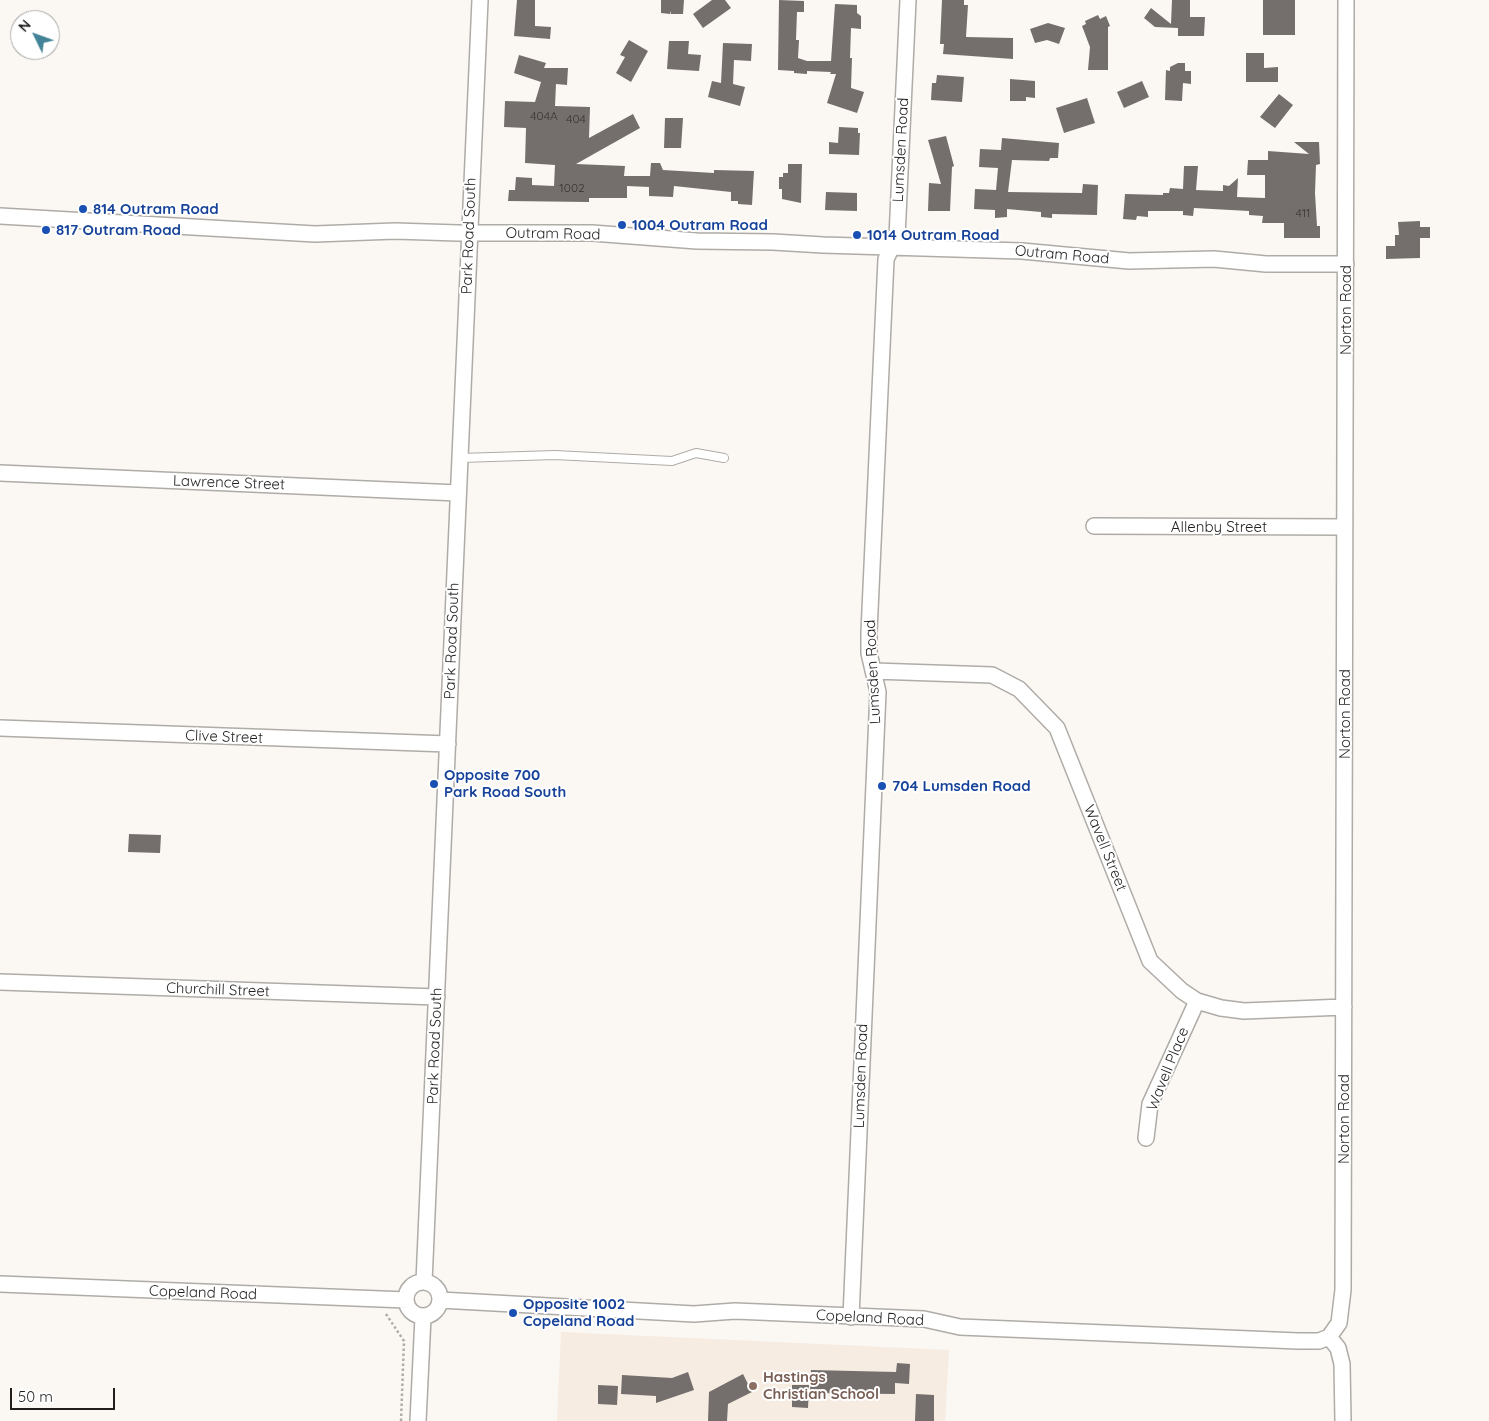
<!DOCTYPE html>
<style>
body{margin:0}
#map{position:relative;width:1489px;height:1421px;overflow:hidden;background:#fbf7f3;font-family:Quicksand,sans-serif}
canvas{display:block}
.north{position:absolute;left:10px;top:10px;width:50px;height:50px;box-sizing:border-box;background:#fff;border:1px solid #a6a5a5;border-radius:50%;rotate:312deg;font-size:14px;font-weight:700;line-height:20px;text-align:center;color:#211f1e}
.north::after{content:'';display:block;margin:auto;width:18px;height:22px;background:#438397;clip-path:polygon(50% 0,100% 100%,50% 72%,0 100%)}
.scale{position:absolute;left:10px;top:1388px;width:105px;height:22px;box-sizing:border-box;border:2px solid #211f1e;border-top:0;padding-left:6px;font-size:15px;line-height:18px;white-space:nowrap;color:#211f1e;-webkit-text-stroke:4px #fff;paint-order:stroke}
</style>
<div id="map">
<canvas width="1489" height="1421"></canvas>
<div class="north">N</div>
<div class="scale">50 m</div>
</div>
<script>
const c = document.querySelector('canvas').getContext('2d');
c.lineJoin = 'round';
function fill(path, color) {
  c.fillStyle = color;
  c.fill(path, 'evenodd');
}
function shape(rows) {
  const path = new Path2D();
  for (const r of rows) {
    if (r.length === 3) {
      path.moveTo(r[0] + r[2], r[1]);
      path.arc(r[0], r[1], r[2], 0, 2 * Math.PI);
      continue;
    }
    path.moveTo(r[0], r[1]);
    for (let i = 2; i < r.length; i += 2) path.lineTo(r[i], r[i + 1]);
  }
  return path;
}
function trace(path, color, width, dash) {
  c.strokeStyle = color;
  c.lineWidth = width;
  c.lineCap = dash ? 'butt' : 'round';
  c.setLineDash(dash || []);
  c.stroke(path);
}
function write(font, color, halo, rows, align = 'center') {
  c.font = font + ' Quicksand,sans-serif';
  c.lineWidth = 4;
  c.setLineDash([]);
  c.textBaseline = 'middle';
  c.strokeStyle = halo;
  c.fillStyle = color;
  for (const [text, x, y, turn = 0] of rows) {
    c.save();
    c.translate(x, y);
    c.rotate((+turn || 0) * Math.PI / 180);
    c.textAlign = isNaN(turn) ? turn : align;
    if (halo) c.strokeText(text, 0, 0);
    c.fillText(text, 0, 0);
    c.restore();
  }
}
const built = shape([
 [561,1332,949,1350,945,1421,557,1421]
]);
const building = shape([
 [517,0,535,0,535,26,551,27,550,39,514,36],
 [661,0,684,0,683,14,671,14,671,11,670,14,661,13],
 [712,0,725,0,731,8,703,28,693,14],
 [779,0,804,1,804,12,797,12,796,40,799,40,798,58,807,61,831,61,835,4,857,5,857,13,861,16,861,29,851,28,850,58,852,58,851,88,864,92,857,113,827,103,836,74,830,74,831,72,807,71,807,74,794,73,794,71,778,70],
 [942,0,964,0,964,5,968,5,966,37,1013,38,1013,59,943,54,944,44,940,44],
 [1172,0,1190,0,1190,17,1205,17,1204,36,1178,36,1178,28,1155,27,1144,18,1151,8,1171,24],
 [1263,0,1295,0,1295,35,1263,35],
 [1098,15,1100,19,1106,16,1110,26,1108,27,1108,70,1088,70,1090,47,1082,26,1086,24,1085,21],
 [1048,23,1065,28,1059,44,1047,40,1035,43,1030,29],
 [629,40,648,51,631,82,616,73,625,57,620,55],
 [669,41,689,41,688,54,701,55,699,71,667,69],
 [723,43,752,44,751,61,734,60,733,84,745,87,740,106,708,97,712,81,721,83],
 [1246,53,1264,53,1264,68,1278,67,1278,82,1246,82],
 [519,55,546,63,544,68,568,68,567,85,556,84,555,106,590,107,589,138,633,114,640,128,576,164,625,166,624,176,650,176,651,163,660,163,663,170,714,173,714,170,754,171,752,205,738,204,738,201,731,201,731,192,674,186,673,197,649,196,649,187,627,186,627,198,589,198,589,202,508,201,509,190,515,190,516,177,532,178,532,185,554,186,555,165,525,163,526,128,504,127,505,101,535,102,541,82,514,73],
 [1178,63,1185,63,1185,71,1191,71,1191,84,1183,83,1182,101,1165,100,1166,70,1170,71,1170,67],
 [937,75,964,77,962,102,931,100,932,83,936,83],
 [1010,79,1035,81,1035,98,1026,97,1026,101,1010,101],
 [1142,81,1149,97,1124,108,1117,92],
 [1279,94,1293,105,1275,128,1260,117],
 [1087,98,1095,123,1064,133,1056,108],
 [665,118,683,118,681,148,664,148],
 [839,127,858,128,858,133,860,133,859,155,829,154,829,142,838,143],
 [946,136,954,166,952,167,950,211,928,211,929,183,941,184,928,140],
 [1002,138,1059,143,1058,158,1050,158,1049,161,1012,160,1008,192,1082,193,1083,184,1098,185,1097,215,1052,214,1052,218,1041,217,1041,212,1007,209,1007,217,995,218,995,210,974,209,975,189,996,190,998,168,979,167,980,149,1001,150],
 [1294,142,1319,142,1320,164,1316,165,1315,193,1317,226,1320,226,1320,238,1284,238,1284,223,1262,223,1263,216,1249,215,1249,211,1194,208,1193,216,1183,215,1183,211,1148,211,1148,217,1137,216,1136,220,1123,219,1125,194,1163,195,1163,193,1169,193,1170,188,1183,189,1184,166,1198,166,1196,190,1223,191,1223,185,1229,186,1238,178,1237,197,1265,198,1265,175,1247,175,1248,160,1268,160,1268,151,1309,154],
 [788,164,802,164,801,203,782,199,782,189,779,189,779,177,783,177,783,173,788,173],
 [826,192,857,193,857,211,825,210],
 [1420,221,1420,227,1430,227,1430,238,1420,238,1420,258,1386,259,1386,246,1395,246,1395,235,1399,235,1398,222],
 [129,834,161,835,160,853,128,852],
 [897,1363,910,1364,909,1384,895,1383,895,1394,810,1393,811,1370,896,1372],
 [688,1372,694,1390,656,1403,656,1396,621,1394,622,1375,672,1378],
 [743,1374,752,1392,728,1404,727,1421,708,1421,709,1392],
 [598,1385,618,1386,617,1405,598,1404],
 [792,1385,809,1385,808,1408,792,1407],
 [916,1394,934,1395,934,1421,915,1421]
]);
const path = shape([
 [386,1314,404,1341,401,1421]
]);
const service = shape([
 [460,458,555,455,672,461,696,453,724,458]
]);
const minor = shape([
 [0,216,315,234,395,231,458,233,592,233,697,241,773,242,823,245,1022,251,1129,261,1214,259,1266,264,1346,264],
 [0,473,458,493],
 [1094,526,1345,527],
 [874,671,992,675,1019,689,1057,728,1150,961,1182,991,1197,1001,1221,1008,1244,1011,1344,1007],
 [0,728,448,744],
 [0,982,437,997],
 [1146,1138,1150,1104,1197,1001],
 [423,1299,17],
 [424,1282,480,0],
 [0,1284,406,1300],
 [440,1300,694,1314,735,1311,924,1319,960,1327,1298,1341,1319,1341,1329,1337],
 [851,1317,878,692,869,653,869,632,886,259,897,237,908,0],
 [418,1421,423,1317],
 [1343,1421,1342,1364,1338,1348,1329,1337,1339,1323,1343,1290,1346,0]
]);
const markers = [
 [83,209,5,"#1a4fb4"],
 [622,225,5,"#1a4fb4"],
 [46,230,5,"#1a4fb4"],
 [857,235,5,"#1a4fb4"],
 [434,784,5,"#1a4fb4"],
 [882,786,5,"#1a4fb4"],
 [513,1313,5,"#1a4fb4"],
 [753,1386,5,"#8d6e63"]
];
const numberNames = [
 ["404A",544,116],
 ["404",576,119],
 ["1002",572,188],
 ["411",1303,213]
];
const streetNames = [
 ["Lumsden Road",901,150,-87],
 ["Outram Road",553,234,1],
 ["Park Road South",469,236,-88],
 ["Outram Road",1062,255,5],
 ["Norton Road",1346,310,-90],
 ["Lawrence Street",229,483,2],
 ["Allenby Street",1219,527],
 ["Park Road South",452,641,-88],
 ["Lumsden Road",873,672,-93],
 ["Norton Road",1345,714,-90],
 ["Clive Street",224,737,2],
 ["Wavell Street",1105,848,68],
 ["Churchill Street",218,990,2],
 ["Park Road South",435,1046,-88],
 ["Wavell Place",1168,1069,-68],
 ["Lumsden Road",861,1076,-88],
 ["Norton Road",1344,1119,-90],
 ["Copeland Road",203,1293,2],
 ["Copeland Road",870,1318,3]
];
const transitNames = [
 ["814 Outram Road",93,209],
 ["1004 Outram Road",632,225],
 ["817 Outram Road",56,230],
 ["1014 Outram Road",867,235],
 ["Opposite 700",444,775],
 ["Park Road South",444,792],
 ["704 Lumsden Road",892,786],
 ["Opposite 1002",523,1304],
 ["Copeland Road",523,1321]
];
const educationNames = [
 ["Hastings",763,1377],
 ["Christian School",763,1394]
];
fill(built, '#f6ece2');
fill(building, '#746f6d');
trace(service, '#afaca7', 10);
trace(minor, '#afaca7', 18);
trace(path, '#b0acaa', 2.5, [2.5, 2.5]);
trace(service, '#fff', 8);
trace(minor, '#fff', 15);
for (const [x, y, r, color] of markers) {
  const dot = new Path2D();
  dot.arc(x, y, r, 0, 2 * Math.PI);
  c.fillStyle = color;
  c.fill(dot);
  trace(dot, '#fff', 2);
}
write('12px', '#363332', null, numberNames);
write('15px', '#211f1e', '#fff', streetNames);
write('bold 15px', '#164399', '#fff', transitNames, 'left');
write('bold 15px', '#785e54', '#fff', educationNames, 'left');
</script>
